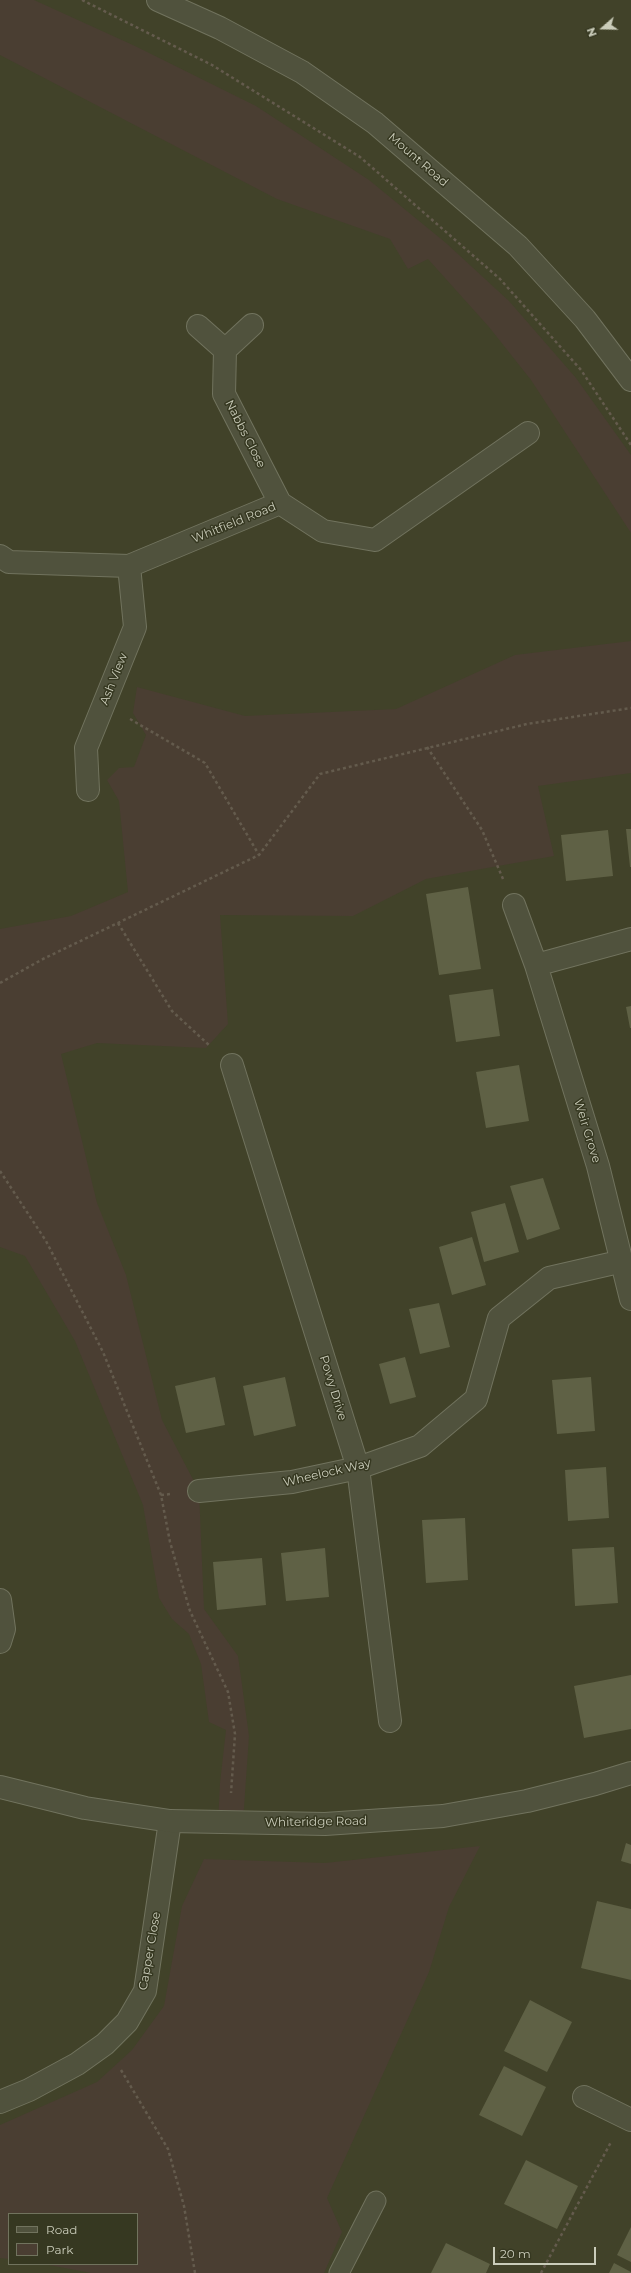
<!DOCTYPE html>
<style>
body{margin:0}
#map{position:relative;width:631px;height:2273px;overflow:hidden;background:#414229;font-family:Montserrat,sans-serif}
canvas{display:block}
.legend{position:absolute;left:8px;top:2213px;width:130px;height:52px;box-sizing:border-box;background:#363821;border:1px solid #71735e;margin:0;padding:5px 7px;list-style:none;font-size:12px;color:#caccba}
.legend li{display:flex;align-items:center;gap:8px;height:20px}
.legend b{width:20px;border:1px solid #71735e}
.north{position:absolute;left:583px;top:8px;width:40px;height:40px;-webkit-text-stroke:3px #363821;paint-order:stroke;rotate:250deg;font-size:11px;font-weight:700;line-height:16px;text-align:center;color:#caccba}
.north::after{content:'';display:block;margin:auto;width:14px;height:18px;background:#caccba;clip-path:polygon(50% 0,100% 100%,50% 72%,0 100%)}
.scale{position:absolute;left:493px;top:2247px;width:103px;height:18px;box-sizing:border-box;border:2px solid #caccba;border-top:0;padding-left:5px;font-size:12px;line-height:14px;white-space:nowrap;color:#caccba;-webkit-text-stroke:3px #363821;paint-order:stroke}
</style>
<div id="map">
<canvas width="631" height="2273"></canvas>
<ul class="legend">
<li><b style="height:5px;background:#50523d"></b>Road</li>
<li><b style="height:11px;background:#4a3e32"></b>Park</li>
</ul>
<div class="north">N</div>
<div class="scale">20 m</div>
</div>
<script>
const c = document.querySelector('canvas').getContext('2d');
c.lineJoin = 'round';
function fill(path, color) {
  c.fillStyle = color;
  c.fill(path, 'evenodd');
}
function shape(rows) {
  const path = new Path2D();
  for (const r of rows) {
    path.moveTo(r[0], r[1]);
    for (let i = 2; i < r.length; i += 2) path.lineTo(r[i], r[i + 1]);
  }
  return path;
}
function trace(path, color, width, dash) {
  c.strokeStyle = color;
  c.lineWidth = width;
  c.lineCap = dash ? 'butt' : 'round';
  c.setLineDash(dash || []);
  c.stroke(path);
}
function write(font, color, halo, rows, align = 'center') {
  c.font = font + ' Montserrat,sans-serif';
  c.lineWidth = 3;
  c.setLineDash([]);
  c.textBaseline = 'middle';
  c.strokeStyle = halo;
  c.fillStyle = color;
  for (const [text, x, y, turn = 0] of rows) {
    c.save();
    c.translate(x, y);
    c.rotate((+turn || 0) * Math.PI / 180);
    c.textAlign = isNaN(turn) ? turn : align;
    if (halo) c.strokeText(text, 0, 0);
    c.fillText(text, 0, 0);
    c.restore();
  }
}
const green = shape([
 [0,0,34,0,135,46,256,106,369,180,446,243,509,301,576,378,631,455,631,533,531,380,489,327,428,259,408,269,390,239,277,199,0,55],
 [631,641,631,773,538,786,554,856,426,879,353,916,220,915,228,1024,206,1048,97,1043,61,1054,97,1203,126,1275,162,1420,199,1491,204,1609,238,1656,249,1736,243,1822,218,1822,220,1783,226,1730,209,1722,201,1664,189,1634,172,1619,159,1598,143,1505,75,1341,25,1256,0,1247,0,929,71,916,128,892,119,801,107,780,119,768,134,767,146,735,133,713,137,687,245,716,396,709,515,655],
 [480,1846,449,1907,429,1972,327,2198,342,2232,324,2273,91,2273,44,2264,137,2264,137,2214,9,2214,9,2259,0,2258,0,2125,97,2082,132,2050,164,2006,182,1906,204,1859,325,1863]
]);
const building = shape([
 [626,829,631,829,631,867,630,867],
 [608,830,613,876,566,881,561,835],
 [468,887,481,969,439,975,426,894],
 [493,989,500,1036,456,1042,449,995],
 [631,1006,631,1028,630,1028,626,1007],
 [519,1065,529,1121,486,1128,476,1072],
 [543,1178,560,1229,527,1240,510,1186],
 [505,1203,519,1252,484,1262,471,1212],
 [472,1237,486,1285,452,1295,439,1247],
 [439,1303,450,1347,420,1354,409,1309],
 [405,1357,416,1397,390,1404,379,1364],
 [215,1377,225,1425,186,1433,175,1386],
 [285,1377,296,1426,254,1436,243,1386],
 [591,1377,595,1431,557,1434,552,1380],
 [606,1467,609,1518,568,1521,565,1470],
 [465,1518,468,1580,426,1583,422,1520],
 [614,1547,618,1603,575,1606,572,1549],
 [325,1548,329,1597,286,1601,281,1553],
 [262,1558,266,1605,217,1610,213,1562],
 [631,1675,631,1729,584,1738,574,1686],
 [626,1843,631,1845,631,1864,621,1861],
 [597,1901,631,1909,631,1980,581,1968],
 [530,2000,572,2022,547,2072,504,2051],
 [504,2066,546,2087,522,2136,479,2115],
 [526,2160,578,2186,557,2229,504,2204],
 [631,2227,631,2262,617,2255],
 [446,2243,490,2264,486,2273,431,2273],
 [614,2263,631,2272,631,2273,609,2273]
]);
const path = shape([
 [82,0,212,65,360,157,500,279,581,370,631,445],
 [130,719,205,763,259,855],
 [427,747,482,830,503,879],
 [118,923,172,1011,210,1046],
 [0,983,43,959,259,855,320,774,527,724,631,708],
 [0,1171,46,1241,103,1352,161,1495,170,1542,190,1611,228,1692,235,1734,231,1793],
 [161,1495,171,1494],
 [121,2070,168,2149,184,2206,195,2273],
 [541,2273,611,2142]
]);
const service = shape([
 [339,2273,376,2201]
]);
const minor = shape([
 [252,325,225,350,224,394,280,503],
 [198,326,225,350],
 [0,556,9,562,129,566,280,503,323,531,375,540,528,433],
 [88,790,86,748,135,627,129,566],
 [514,905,536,965,598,1166,631,1299],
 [536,965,631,939],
 [232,1065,358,1468,390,1721],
 [199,1491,292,1482,358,1468,420,1446,476,1399,499,1318,549,1278,623,1261],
 [0,1600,4,1629,0,1642],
 [584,2097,631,2120],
 [0,2102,29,2090,77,2064,105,2044,127,2022,145,1991,170,1821]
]);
const tertiary = shape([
 [158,0,220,28,302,72,375,123,518,246,585,319,631,380],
 [0,1787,85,1808,170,1821,325,1824,443,1816,527,1801,595,1784,631,1773]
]);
const streetNames = [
 ["Mount Road",418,160,41],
 ["Nabbs Close",245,434,63],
 ["Whitfield Road",234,523,-22],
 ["Ash View",114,679,-68],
 ["Weir Grove",587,1131,73],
 ["Powy Drive",333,1388,73],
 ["Wheelock Way",327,1473,-13],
 ["Whiteridge Road",316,1822,-1],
 ["Capper Close",150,1951,-80]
];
fill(green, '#4a3e32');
fill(building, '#5f6145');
trace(service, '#71735e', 21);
trace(minor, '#71735e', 24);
trace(tertiary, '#71735e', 24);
trace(path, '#645b4d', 2.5, [3, 3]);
trace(service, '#50523d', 19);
trace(minor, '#50523d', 22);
trace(tertiary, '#50523d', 22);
write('12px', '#caccba', '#363821', streetNames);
</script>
